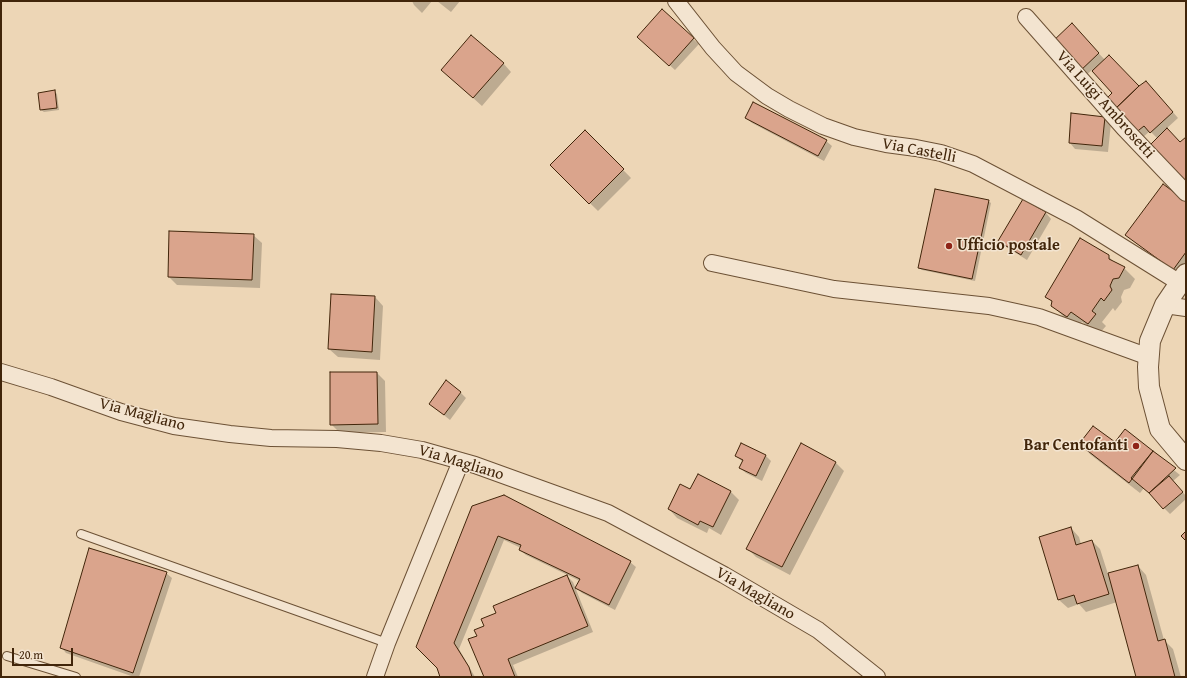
<!DOCTYPE html>
<style>
body{margin:0}
#map{position:relative;width:1187px;height:678px;overflow:hidden;background:#edd6b6;font-family:"Gentium Book Plus",serif}
canvas{display:block}
.frame{position:absolute;inset:0;border:2px solid #41250a;pointer-events:none}
.scale{position:absolute;left:12px;top:648px;width:61px;height:18px;box-sizing:border-box;border:2px solid #41250a;border-top:0;padding-left:5px;font-size:12px;line-height:14px;white-space:nowrap;color:#41250a;-webkit-text-stroke:3px #f3e4d0;paint-order:stroke}
</style>
<div id="map">
<canvas width="1187" height="678"></canvas>
<div class="frame"></div>
<div class="scale">20 m</div>
</div>
<script>
const c = document.querySelector('canvas').getContext('2d');
c.lineJoin = 'round';
function fill(path, color) {
  c.fillStyle = color;
  c.fill(path, 'evenodd');
}
function shape(rows) {
  const path = new Path2D();
  for (const r of rows) {
    path.moveTo(r[0], r[1]);
    for (let i = 2; i < r.length; i += 2) path.lineTo(r[i], r[i + 1]);
  }
  return path;
}
function trace(path, color, width, dash) {
  c.strokeStyle = color;
  c.lineWidth = width;
  c.lineCap = dash ? 'butt' : 'round';
  c.setLineDash(dash || []);
  c.stroke(path);
}
function write(font, color, halo, rows, align = 'center') {
  c.font = font + ' "Gentium Book Plus",serif';
  c.lineWidth = 3;
  c.setLineDash([]);
  c.textBaseline = 'middle';
  c.strokeStyle = halo;
  c.fillStyle = color;
  for (const [text, x, y, turn = 0] of rows) {
    c.save();
    c.translate(x, y);
    c.rotate((+turn || 0) * Math.PI / 180);
    c.textAlign = isNaN(turn) ? turn : align;
    if (halo) c.strokeText(text, 0, 0);
    c.fillText(text, 0, 0);
    c.restore();
  }
}
const shadow = shape([
 [412,1,432,1,422,13,414,5],
 [437,1,460,1,451,12],
 [1077,30,1105,60,1139,87,1152,88,1178,118,1166,129,1181,144,1186,138,1186,186,1157,138,1150,131,1141,139,1114,93,1092,70,1084,77,1079,72],
 [693,39,699,44,675,70,644,42],
 [503,63,511,72,482,106,442,70],
 [54,91,57,94,59,110,44,112,41,110],
 [746,118,826,141,832,146,824,161,752,123],
 [1105,118,1111,123,1108,152,1075,149,1070,143],
 [585,131,631,178,598,211,551,165],
 [1023,200,1046,213,1051,219,1027,260,1005,246,999,241],
 [988,201,991,203,975,281,922,270,919,268],
 [1186,202,1186,265,1179,275,1132,240],
 [253,235,262,243,260,288,177,285,169,277],
 [1108,256,1116,264,1124,268,1135,279,1130,288,1124,290,1121,297,1122,302,1115,311,1113,308,1102,322,1106,326,1099,334,1082,322,1078,327,1064,317,1053,306,1053,303,1047,297],
 [375,297,383,306,380,360,338,357,329,349],
 [377,373,385,381,386,432,340,433,331,424],
 [460,392,466,398,450,420,430,404],
 [1125,431,1180,475,1173,481,1186,496,1186,499,1170,514,1144,488,1140,493,1091,455,1080,444,1115,444],
 [742,444,766,456,771,461,762,481,746,473,740,468,743,462,736,456],
 [801,445,836,463,844,471,790,575,756,557,748,549],
 [699,475,731,492,739,500,721,535,709,528,707,533,677,518,669,509,691,491],
 [473,507,630,562,636,567,615,610,582,593,577,588,580,581,526,555,520,550,521,548,504,540,459,649,475,677,441,677],
 [1071,528,1079,537,1081,544,1092,541,1100,549,1108,574,1138,566,1146,575,1164,640,1173,649,1181,677,1137,677,1117,602,1086,612,1079,604,1068,608,1059,600],
 [166,573,172,578,139,677,134,677,66,653,61,647],
 [567,576,573,582,593,632,513,665,518,677,485,677,478,637,485,626,497,614]
]);
const building = shape([
 [662,9,694,38,669,66,637,37,662,9],
 [1072,23,1099,53,1078,73,1051,43,1072,23],
 [471,35,504,63,473,98,441,70,471,35],
 [1109,55,1139,86,1113,111,1104,101,1112,93,1092,71,1109,55],
 [1146,81,1173,112,1150,133,1144,126,1134,134,1113,111,1139,86,1146,81],
 [55,90,57,108,40,110,38,93,55,90],
 [753,102,827,140,818,156,745,118,753,102],
 [1071,113,1105,117,1102,146,1069,143,1071,113],
 [1167,128,1180,142,1186,137,1186,187,1148,147,1167,128],
 [585,130,624,169,589,204,550,165,585,130],
 [1163,184,1186,201,1186,252,1173,270,1125,235,1163,184],
 [935,189,989,200,972,279,918,268,935,189],
 [1023,199,1046,212,1021,255,998,241,1023,199],
 [169,231,254,234,252,280,168,277,169,231],
 [1080,238,1109,255,1109,259,1125,267,1119,278,1113,279,1110,286,1112,290,1104,301,1101,298,1092,311,1096,314,1088,324,1071,312,1067,317,1051,306,1052,301,1045,297,1080,238],
 [331,294,375,296,372,352,328,349,331,294],
 [330,372,377,372,378,424,330,425,330,372],
 [446,380,461,392,444,415,429,404,446,380],
 [1093,426,1115,442,1125,429,1153,451,1129,483,1079,444,1093,426],
 [741,443,766,455,756,476,739,468,743,460,735,456,741,443],
 [801,443,836,462,782,567,746,549,801,443],
 [1153,451,1176,468,1149,493,1131,478,1153,451],
 [698,474,731,491,713,527,700,521,698,525,668,509,680,484,690,489,698,474],
 [1169,476,1183,492,1163,509,1149,493,1169,476],
 [504,495,631,561,609,605,575,588,580,579,519,550,521,545,498,536,454,643,469,667,472,677,440,677,437,668,416,647,472,506,504,495],
 [1071,527,1076,545,1092,540,1109,594,1077,604,1074,595,1058,600,1039,537,1071,527],
 [1186,531,1186,541,1181,536,1186,531],
 [89,548,167,572,133,673,60,648,89,548],
 [1138,565,1158,641,1165,639,1175,677,1136,677,1108,573,1138,565],
 [567,575,588,626,508,659,515,677,484,677,468,639,477,636,474,630,484,626,481,619,496,613,493,606,567,575]
]);
const service = shape([
 [81,534,387,643],
 [7,656,76,677]
]);
const minor = shape([
 [676,1,713,48,736,73,767,96,789,109,823,126,854,137,886,144,916,148,941,153,973,164,1076,218,1180,283],
 [1026,17,1124,128,1186,193],
 [712,263,834,289,989,306,1039,317,1149,357],
 [1165,305,1186,308],
 [1,372,51,387,121,412,174,426,230,434,271,438,337,439,381,443,422,450,475,465,608,513,724,575,818,630,877,677],
 [375,677,387,643,461,461]
]);
const tertiary = shape([
 [1186,274,1165,305,1150,341,1148,367,1149,387,1160,429,1186,460]
]);
const markers = [
 [949,246,4,"#8f2418"],
 [1136,446,4,"#8f2418"]
];
const streetNames = [
 ["Via Luigi Ambrosetti",1105,105,48],
 ["Via Castelli",919,151,11],
 ["Via Magliano",142,415,15],
 ["Via Magliano",461,463,17],
 ["Via Magliano",755,594,30]
];
const poiNames = [
 ["Ufficio postale",957,246],
 ["Bar Centofanti",1128,446,"right"]
];
fill(shadow, '#0003');
fill(building, '#daa48c');
trace(building, '#41250a', 1);
trace(service, '#6c5135', 10);
trace(minor, '#6c5135', 18);
trace(tertiary, '#6c5135', 22);
trace(service, '#f3e4d0', 8);
trace(minor, '#f3e4d0', 16);
trace(tertiary, '#f3e4d0', 20);
for (const [x, y, r, color] of markers) {
  const dot = new Path2D();
  dot.arc(x, y, r, 0, 2 * Math.PI);
  c.fillStyle = color;
  c.fill(dot);
  trace(dot, '#f3e4d0', 1.5);
}
write('16px', '#41250a', '#f3e4d0', streetNames);
write('bold 16px', '#41250a', '#f3e4d0', poiNames, 'left');
</script>
